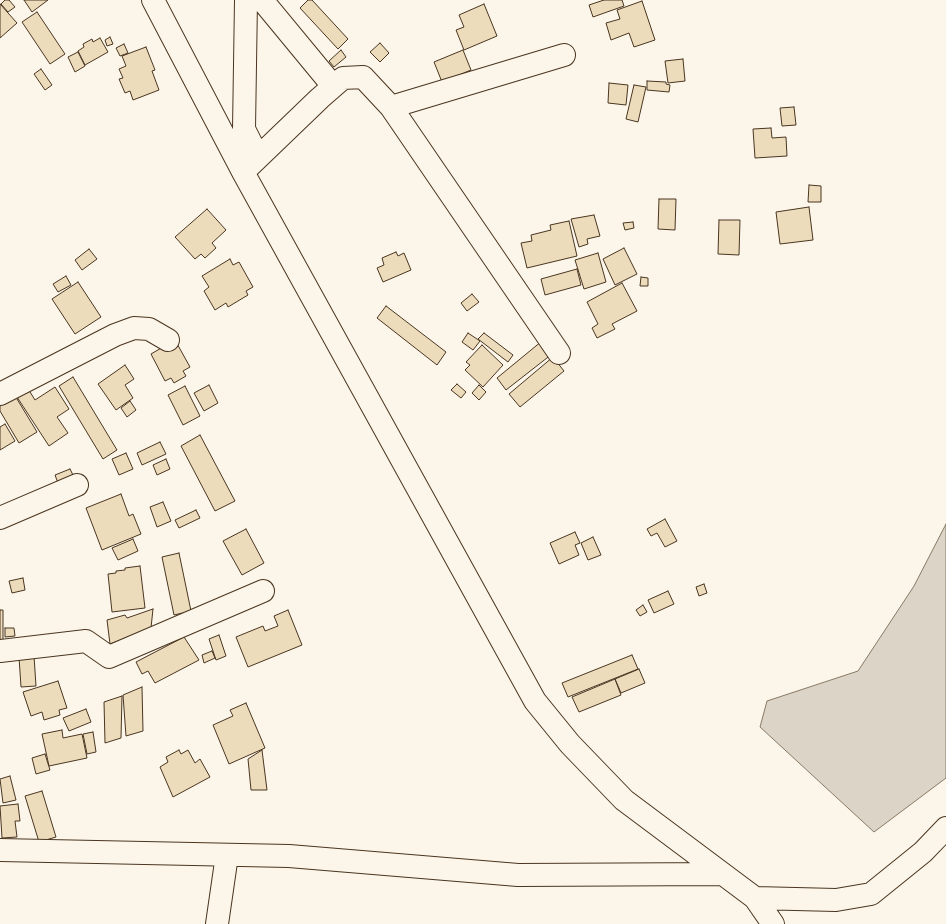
<!DOCTYPE html>
<style>
body{margin:0}
canvas{display:block;background:#fbf6e9}
</style>
<canvas width="946" height="924"></canvas>
<script>
const c = document.querySelector('canvas').getContext('2d');
c.lineJoin = 'round';
function fill(path, color) {
  c.fillStyle = color;
  c.fill(path, 'evenodd');
}
function shape(rows) {
  const path = new Path2D();
  for (const r of rows) {
    path.moveTo(r[0], r[1]);
    for (let i = 2; i < r.length; i += 2) path.lineTo(r[i], r[i + 1]);
  }
  return path;
}
function trace(path, color, width, dash) {
  c.strokeStyle = color;
  c.lineWidth = width;
  c.lineCap = dash ? 'butt' : 'round';
  c.setLineDash(dash || []);
  c.stroke(path);
}
const water = shape([
 [946,524,946,778,874,832,760,727,767,701,858,671,914,586,946,524]
]);
const building = shape([
 [5,0,9,0,15,7,8,12,1,4,5,0],
 [24,0,48,0,32,12,24,0],
 [308,0,312,0,348,39,338,49,300,8,308,0],
 [604,0,622,0,624,6,593,17,589,5,604,0],
 [642,1,655,40,634,47,629,33,611,40,606,23,620,19,617,10,642,1],
 [0,4,17,23,0,38,0,4],
 [484,4,497,36,464,50,456,30,464,27,459,15,484,4],
 [37,12,65,54,50,64,22,22,37,12],
 [110,37,113,44,107,46,105,40,110,37],
 [100,38,108,52,85,65,78,51,84,47,83,44,92,39,93,42,100,38],
 [380,43,389,53,380,62,370,52,380,43],
 [124,44,128,53,120,56,116,48,124,44],
 [146,47,155,70,152,71,159,90,133,100,130,91,125,93,119,79,123,78,119,69,126,66,122,56,146,47],
 [341,50,346,57,334,67,329,61,341,50],
 [463,50,471,70,442,82,434,62,463,50],
 [78,52,85,66,75,72,68,57,78,52],
 [683,59,685,81,668,83,665,61,683,59],
 [41,69,52,85,45,90,34,74,41,69],
 [647,81,666,82,666,84,670,85,669,92,647,90,647,81],
 [609,83,628,85,626,105,608,103,609,83],
 [634,85,646,87,638,122,626,119,634,85],
 [794,107,796,125,782,126,780,108,794,107],
 [771,128,772,138,786,137,787,156,755,158,753,129,771,128],
 [809,185,821,186,821,202,808,202,809,185],
 [659,199,676,199,675,230,658,229,659,199],
 [809,207,813,240,780,244,776,212,809,207],
 [207,209,226,230,212,243,216,248,205,258,201,254,195,259,175,237,207,209],
 [594,215,600,236,587,239,588,244,579,247,571,219,594,215],
 [719,220,740,220,739,255,718,254,719,220],
 [569,221,577,256,527,268,521,243,532,241,531,235,551,230,550,225,569,221],
 [633,222,634,228,625,230,623,223,633,222],
 [624,248,637,274,615,285,603,259,624,248],
 [89,249,97,259,82,270,75,260,89,249],
 [396,252,398,256,404,253,411,270,383,282,377,268,384,265,382,258,396,252],
 [598,253,606,282,584,289,575,260,598,253],
 [230,259,233,265,239,262,253,287,246,291,248,295,228,307,226,303,215,310,204,291,209,287,202,276,230,259],
 [577,269,581,285,545,295,541,279,577,269],
 [66,276,71,285,58,292,53,284,66,276],
 [641,277,648,278,648,286,640,286,641,277],
 [78,282,101,317,75,334,52,299,78,282],
 [622,283,637,311,612,324,615,329,597,338,592,328,598,324,587,302,622,283],
 [472,294,479,302,467,311,461,303,472,294],
 [386,306,446,352,437,365,377,318,386,306],
 [468,333,480,341,473,350,462,342,468,333],
 [484,333,513,355,508,362,478,339,484,333],
 [175,340,190,367,183,371,186,376,174,383,171,378,165,381,151,354,175,340],
 [542,341,552,354,506,390,497,378,542,341],
 [482,345,503,365,483,387,465,370,470,365,466,362,482,345],
 [553,357,564,371,520,407,509,394,553,357],
 [125,365,134,379,125,385,133,398,116,410,98,384,125,365],
 [73,377,117,450,103,459,59,386,73,377],
 [457,384,466,392,461,398,451,390,457,384],
 [209,385,218,403,204,411,194,393,209,385],
 [479,385,486,392,479,400,472,393,479,385],
 [185,386,200,416,183,425,168,395,185,386],
 [27,387,35,400,55,387,69,409,57,417,68,433,49,446,15,394,27,387],
 [14,394,37,432,19,443,0,411,0,403,14,394],
 [130,401,136,410,127,417,121,408,130,401],
 [5,424,15,441,0,450,0,427,5,424],
 [200,435,235,501,215,511,181,446,200,435],
 [160,442,166,454,142,465,137,453,160,442],
 [126,453,133,469,119,475,112,459,126,453],
 [166,459,170,469,157,475,153,465,166,459],
 [70,469,74,477,58,483,55,475,70,469],
 [121,494,129,516,133,514,141,534,102,550,86,508,121,494],
 [163,502,171,521,157,527,150,507,163,502],
 [196,510,200,518,179,528,175,520,196,510],
 [665,519,677,541,665,547,657,533,651,536,647,529,665,519],
 [246,529,264,563,242,575,223,541,246,529],
 [575,532,580,543,575,545,579,555,559,564,550,543,575,532],
 [593,537,601,555,588,560,581,543,593,537],
 [133,539,138,551,118,560,112,548,133,539],
 [179,553,191,611,174,615,162,557,179,553],
 [140,566,145,608,112,612,108,574,116,573,116,571,125,570,125,568,140,566],
 [23,578,25,590,12,593,9,581,23,578],
 [704,584,707,593,699,596,696,587,704,584],
 [668,591,674,604,654,613,648,600,668,591],
 [643,605,647,612,640,616,636,610,643,605],
 [153,609,151,628,110,644,107,620,125,615,127,618,153,609],
 [0,610,3,610,3,640,0,640,0,610],
 [288,610,302,645,248,667,236,637,263,626,265,631,278,626,274,616,288,610],
 [5,628,14,628,15,636,5,637,5,628],
 [219,635,226,656,216,660,209,639,219,635],
 [184,637,199,660,155,683,148,671,142,674,136,662,184,637],
 [212,651,215,658,204,663,202,655,212,651],
 [632,655,638,669,568,697,562,683,632,655],
 [34,656,36,686,21,687,19,657,34,656],
 [639,669,645,683,621,693,615,679,639,669],
 [615,679,621,695,579,712,572,697,615,679],
 [58,681,67,708,59,710,60,715,44,720,42,712,31,716,23,692,58,681],
 [142,687,143,731,126,736,123,695,142,687],
 [122,696,121,738,105,743,104,702,122,696],
 [246,703,265,748,229,764,213,725,233,716,230,710,246,703],
 [86,709,91,722,69,731,63,718,86,709],
 [62,730,63,738,82,734,87,758,49,766,42,734,62,730],
 [93,732,96,752,87,754,83,734,93,732],
 [179,750,181,754,188,750,195,763,200,759,210,777,173,797,160,767,168,762,166,757,179,750],
 [262,750,267,790,251,790,248,759,262,750],
 [45,754,50,770,36,774,32,758,45,754],
 [10,776,16,800,3,803,0,779,10,776],
 [42,791,56,837,39,842,25,796,42,791],
 [18,804,20,821,15,821,17,837,2,838,0,806,18,804]
]);
const minor = shape([
 [153,0,243,172,535,701,570,744,624,800,755,898,773,924],
 [246,0,244,129,258,157],
 [262,0,333,86],
 [391,107,564,55],
 [243,172,320,98,343,78,363,77,391,107,559,353],
 [0,394,115,335,134,328,149,329,168,340],
 [0,518,77,485],
 [0,651,86,641,109,657,263,591],
 [0,850,289,856,518,875,720,874],
 [755,898,836,900,871,894,923,852,946,828],
 [217,924,227,855]
]);
fill(water, '#dcd4c6');
trace(water, '#887966', 1);
fill(building, '#ecdcbc');
trace(building, '#4a3520', 1);
trace(minor, '#4a3520', 24);
trace(minor, '#fbf6e9', 22);
</script>
